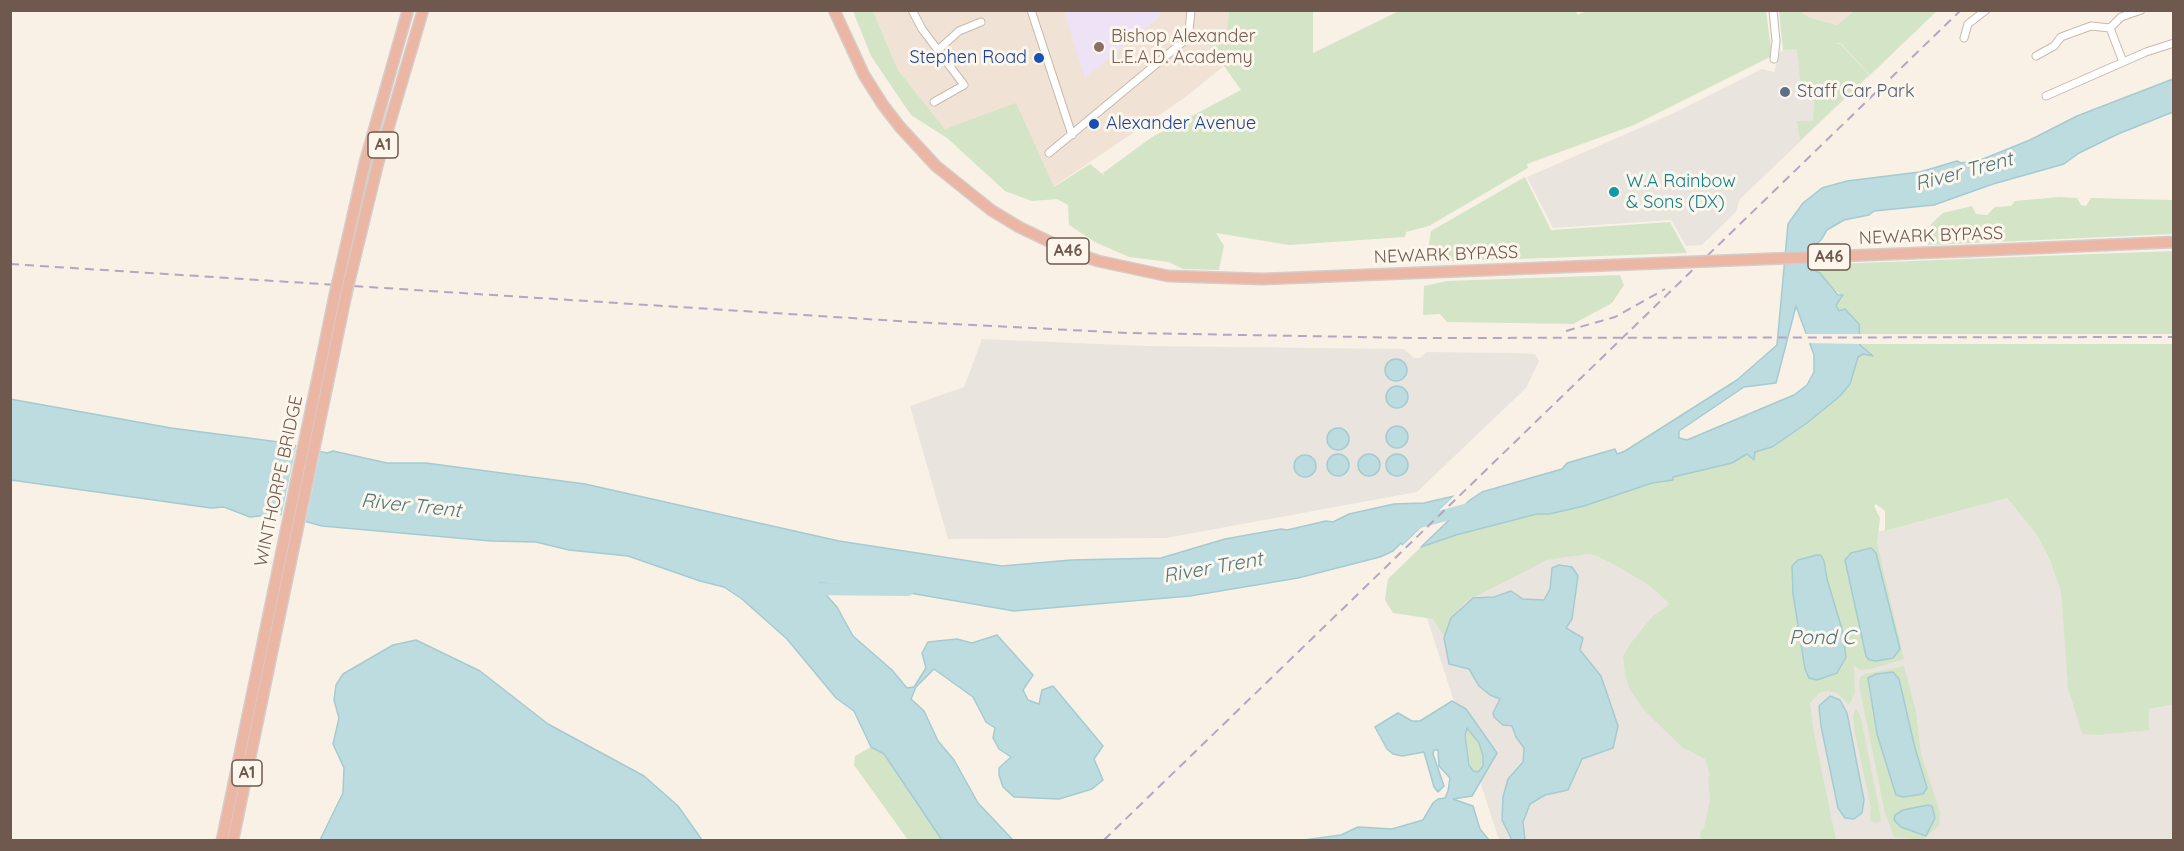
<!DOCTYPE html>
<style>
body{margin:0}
#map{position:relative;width:2184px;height:851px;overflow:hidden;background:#f9f1e6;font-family:Quicksand,sans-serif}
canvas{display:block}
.frame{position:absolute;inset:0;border:12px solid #6f594e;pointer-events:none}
</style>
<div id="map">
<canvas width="2184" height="851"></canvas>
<div class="frame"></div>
</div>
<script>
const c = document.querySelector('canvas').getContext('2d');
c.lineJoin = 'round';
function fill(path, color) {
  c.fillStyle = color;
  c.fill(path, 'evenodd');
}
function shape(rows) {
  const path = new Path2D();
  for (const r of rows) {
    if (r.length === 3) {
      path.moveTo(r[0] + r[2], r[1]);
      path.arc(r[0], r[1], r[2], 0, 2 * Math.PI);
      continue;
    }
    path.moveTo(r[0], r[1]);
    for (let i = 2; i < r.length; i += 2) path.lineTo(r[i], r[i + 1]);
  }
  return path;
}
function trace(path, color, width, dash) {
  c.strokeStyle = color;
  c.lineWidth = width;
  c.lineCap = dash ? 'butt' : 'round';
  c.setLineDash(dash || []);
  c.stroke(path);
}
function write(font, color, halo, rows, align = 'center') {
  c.font = font + ' Quicksand,sans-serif';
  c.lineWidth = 6;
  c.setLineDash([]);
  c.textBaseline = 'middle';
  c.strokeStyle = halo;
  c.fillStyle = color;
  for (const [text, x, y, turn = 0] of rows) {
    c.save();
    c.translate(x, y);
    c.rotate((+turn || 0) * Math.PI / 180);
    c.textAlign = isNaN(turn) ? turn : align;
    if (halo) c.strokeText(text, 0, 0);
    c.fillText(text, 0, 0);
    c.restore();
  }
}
const residential = shape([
 [873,11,1229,11,1226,43,1207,41,1224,66,1183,99,1053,187,945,129,898,70],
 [1799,11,1854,11,1837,25,1811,18]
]);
const industrial = shape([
 [1841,43,1870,75,1740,199,1736,212,1702,245,1686,246,1671,220,1553,228,1527,177,1672,114,1762,69,1774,72,1779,53,1783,50],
 [982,339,1146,346,1404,349,1414,358,1420,358,1427,352,1513,353,1535,354,1539,361,1526,388,1417,492,1166,538,948,539,910,406,964,387],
 [2007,498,2036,534,2050,560,2061,592,2064,627,2149,729,2149,709,2173,705,2173,840,1499,840,1427,618,1524,557,1625,545,1779,547,1893,529]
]);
const education = shape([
 [1064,11,1064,10,1160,11,1159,17,1085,78]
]);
const green = shape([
 [1575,10,1578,15,1587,10,1766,11,1772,56,1634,125,1527,164,1528,168,1429,226,1406,232,1405,237,1289,245,1216,233,1224,246,1219,270,1183,269,1169,262,1129,257,1095,242,1069,225,1068,205,1057,199,1032,201,1005,191,947,138,911,115,871,56,853,11,873,11,898,70,945,129,1016,103,1054,187,1090,164,1105,176,1103,173,1152,137,1241,90,1207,42,1226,43,1229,11,1313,11,1313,53,1399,11],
 [1779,11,1799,11,1811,18,1837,25,1854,11,1937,11,1870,75,1841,43,1836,43,1840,44,1869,75,1800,140,1797,121,1813,121,1815,90,1801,89,1797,49,1783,50],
 [1525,177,1551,230,1670,222,1687,253,1432,262,1428,250,1431,231],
 [2060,197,2077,198,2081,205,2086,206,2091,198,2173,200,2173,234,1928,245,1931,224,1943,213,1972,206,1976,214,1987,215,1995,207,2011,206,2015,201],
 [2173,251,2173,334,1860,334,1858,322,1848,314,1839,311,1836,305,1843,297,1808,265],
 [1620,275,1624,285,1612,303,1573,324,1447,322,1440,314,1423,315,1424,286,1447,281],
 [1860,344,2173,344,2173,705,2149,709,2149,730,2098,735,2082,734,2068,687,2061,592,2050,560,2036,534,2007,498,1885,531,1885,511,1876,504,1874,506,1880,518,1877,543,1904,659,1871,669,1861,670,1854,666,1855,693,1849,705,1837,693,1828,691,1819,693,1810,703,1813,728,1836,840,1701,840,1700,832,1704,828,1710,801,1708,776,1710,776,1705,759,1683,748,1644,710,1630,690,1625,675,1623,656,1631,643,1652,617,1670,604,1649,585,1617,566,1595,555,1587,554,1547,560,1465,602,1450,619,1445,637,1433,619,1393,613,1385,600,1388,579,1421,547,1432,542,1537,514,1584,506,1652,483,1673,480,1673,477,1731,463,1747,454,1752,459,1755,452,1767,449,1807,423,1843,393,1851,381,1857,357,1863,354,1870,356],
 [1904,666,1916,712,1921,754,1940,812,1939,826,1922,840,1894,837,1885,813,1859,685,1860,677,1865,674],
 [1856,708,1861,718,1880,813,1881,821,1876,823,1870,820,1871,808,1855,734,1853,717],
 [1467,728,1479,743,1483,756,1482,768,1478,772,1474,771,1470,767,1465,734],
 [871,747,884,755,942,840,908,840,854,765,855,756]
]);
const water = shape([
 [2173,79,2173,112,2118,134,2079,153,2064,164,1993,184,1934,205,1874,211,1869,215,1844,220,1827,230,1821,240,1814,246,1809,268,1820,273,1838,295,1843,295,1836,305,1839,311,1845,309,1859,324,1860,345,1873,356,1863,354,1858,357,1850,384,1840,396,1807,423,1772,447,1755,452,1754,460,1747,454,1732,463,1673,477,1673,480,1652,483,1584,506,1549,514,1537,514,1456,535,1421,547,1470,500,1482,492,1562,469,1567,463,1615,449,1617,454,1625,451,1737,380,1777,345,1788,224,1803,203,1822,188,1847,181,1920,172,1957,161,1961,163,1983,159,2030,140,2077,116,2173,79],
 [1796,306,1814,355,1814,372,1807,385,1794,395,1687,440,1679,438,1679,431,1744,387,1776,383,1796,306],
 [1396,370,11],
 [1397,397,11],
 [10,399,171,428,279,442,327,453,333,451,387,463,426,463,585,484,839,541,1002,566,1071,560,1161,558,1225,539,1281,529,1287,530,1326,521,1333,522,1349,514,1394,504,1424,503,1454,496,1403,545,1401,543,1393,551,1380,557,1298,578,1190,596,1014,611,875,587,820,583,820,588,837,607,853,636,892,670,907,688,914,687,926,668,922,653,928,642,957,639,972,643,997,635,1033,675,1023,690,1028,700,1039,704,1042,690,1053,686,1103,746,1094,759,1103,780,1092,789,1059,799,1014,797,1003,787,999,775,999,768,1011,757,999,749,993,738,995,728,986,722,973,697,934,669,916,687,911,699,924,711,938,741,954,760,978,803,1013,840,942,840,884,754,871,747,854,711,836,698,787,639,742,599,724,587,700,581,628,556,569,550,536,542,491,541,322,526,279,514,250,517,224,507,211,508,11,480,10,399],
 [1397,437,11],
 [1338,439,11],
 [1338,465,11],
 [1397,465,11],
 [1369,465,11],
 [1305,466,11],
 [1871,548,1876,553,1900,649,1893,658,1876,661,1869,660,1866,656,1845,560,1851,553,1871,548],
 [1817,555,1821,555,1824,561,1827,579,1842,629,1846,657,1837,673,1817,680,1809,678,1805,669,1793,594,1792,566,1798,560,1817,555],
 [1559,565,1572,567,1578,576,1572,619,1566,628,1583,638,1580,650,1601,676,1618,726,1613,748,1582,759,1568,790,1545,795,1530,804,1523,822,1525,840,1512,840,1502,820,1503,797,1508,779,1523,762,1524,748,1516,737,1512,726,1503,725,1494,717,1493,713,1500,699,1490,695,1479,686,1469,669,1449,664,1444,638,1451,618,1473,598,1494,597,1511,591,1523,599,1544,600,1550,589,1552,568,1559,565],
 [416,640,480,671,548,724,644,776,678,806,702,840,320,840,343,793,344,768,333,744,339,718,334,700,336,685,343,674,393,645,416,640],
 [1893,672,1899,679,1915,748,1927,788,1923,794,1903,797,1896,795,1877,734,1868,678,1876,674,1893,672],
 [1830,696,1840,700,1847,713,1864,800,1862,813,1854,819,1845,818,1838,808,1821,726,1819,706,1830,696],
 [1452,701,1466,709,1497,753,1472,796,1453,799,1473,806,1480,829,1489,840,1304,840,1341,835,1358,827,1392,829,1423,820,1433,803,1438,799,1445,798,1448,791,1450,778,1439,766,1438,750,1434,750,1433,754,1444,786,1438,792,1434,787,1424,752,1402,756,1393,754,1387,749,1375,727,1398,713,1412,721,1420,721,1452,701],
 [1467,728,1479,743,1483,756,1483,766,1478,772,1473,771,1469,765,1465,736,1467,728],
 [1928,805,1932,806,1935,818,1926,836,1901,827,1894,820,1895,815,1903,810,1928,805]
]);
const pier = shape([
 [1805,334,1862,334,1863,344,1808,343],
 [297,443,321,448,305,525,281,518],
 [1456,494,1456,498,1406,547,1401,547]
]);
const river = shape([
 [1416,523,1472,508],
 [806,589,908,590]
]);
const minor = shape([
 [912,10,922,29,964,85,934,102],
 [1031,10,1072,135],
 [1773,10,1776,41,1774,59],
 [2110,28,2123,62],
 [1964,38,1968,24,1986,10],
 [938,50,959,31,981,22],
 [2036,56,2054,46,2061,37,2091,26,2110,28,2121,17,2141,10],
 [2046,96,2146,52,2174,43],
 [1049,153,1184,41,1189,31,1191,10]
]);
const highway = shape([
 [834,10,864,75,883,105,900,127,936,166,991,210,1019,227,1067,250,1098,261,1168,276,1263,279,1689,262],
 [1969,251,2174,242],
 [338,281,365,162,408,10],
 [349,282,378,163,423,10],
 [222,840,335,294],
 [233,840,346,295]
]);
const rail = shape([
 [10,264,913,322,1129,333,1417,338,2174,337],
 [1566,331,1615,317,1665,289],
 [1104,840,1961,10]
]);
const highwayBridge = shape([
 [1689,262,1969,251],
 [335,294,338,281],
 [346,295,349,282]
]);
const markers = [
 [1099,47,6,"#8d6e63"],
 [1039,58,6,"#1a4fb4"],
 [1785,92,6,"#5c6f8a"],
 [1094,124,6,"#1a4fb4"],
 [1614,192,6,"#0f9aa8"]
];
const shields = [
 [383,145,30],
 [1068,251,42],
 [1829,257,42],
 [247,773,30]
];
const shieldNames = [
 ["A1",383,145],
 ["A46",1068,251],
 ["A46",1829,257],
 ["A1",247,773]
];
const educationNames = [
 ["Bishop Alexander",1111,37],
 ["L.E.A.D. Academy",1111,58]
];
const transitNames = [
 ["Stephen Road",1027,58],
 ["Alexander Avenue",1106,124,"left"]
];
const serviceNames = [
 ["Staff Car Park",1797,92]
];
const cultureNames = [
 ["W.A Rainbow",1626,182],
 ["& Sons (DX)",1626,203]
];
const streetNames = [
 ["NEWARK BYPASS",1931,236,-2],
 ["NEWARK BYPASS",1446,255,-2],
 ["WINTHORPE BRIDGE",279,481,-78]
];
const waterNames = [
 ["River Trent",1964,172,-15],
 ["River Trent",411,506,6],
 ["River Trent",1213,568,-10],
 ["Pond C",1822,638]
];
fill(residential, '#f0e3d5');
fill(industrial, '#eae4df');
fill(education, '#eee3f6');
fill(green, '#d3e5c6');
fill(water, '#bddce0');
trace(water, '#a4cbd1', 1.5);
fill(pier, '#f9f1e6');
trace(river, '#bddce0', 12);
trace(minor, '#c9b9ad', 9);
trace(highway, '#d4cdca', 13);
trace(minor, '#fff', 7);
trace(highway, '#ecb6a4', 10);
trace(rail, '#b4a6c1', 2, [9, 6]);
trace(highwayBridge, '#d4cdca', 13, []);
trace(highwayBridge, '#ecb6a4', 10);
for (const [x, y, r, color] of markers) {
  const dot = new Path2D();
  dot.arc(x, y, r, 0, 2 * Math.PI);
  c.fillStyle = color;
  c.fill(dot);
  trace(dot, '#fdf6ec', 2);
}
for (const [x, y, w] of shields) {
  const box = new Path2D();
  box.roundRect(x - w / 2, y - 13, w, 26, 4.5);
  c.fillStyle = '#fdf6ec';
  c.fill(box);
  trace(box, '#6f594e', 1.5);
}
write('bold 16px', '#6f594e', null, shieldNames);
write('18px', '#785e54', '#fdf6ec', educationNames, 'left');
write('18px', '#164399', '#fdf6ec', transitNames, 'right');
write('18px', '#4e5e75', '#fdf6ec', serviceNames, 'left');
write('18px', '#0d838f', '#fdf6ec', cultureNames, 'left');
write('18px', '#6f594e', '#fdf6ec', streetNames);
write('italic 20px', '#4b7880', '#fdf6ec', waterNames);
</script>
